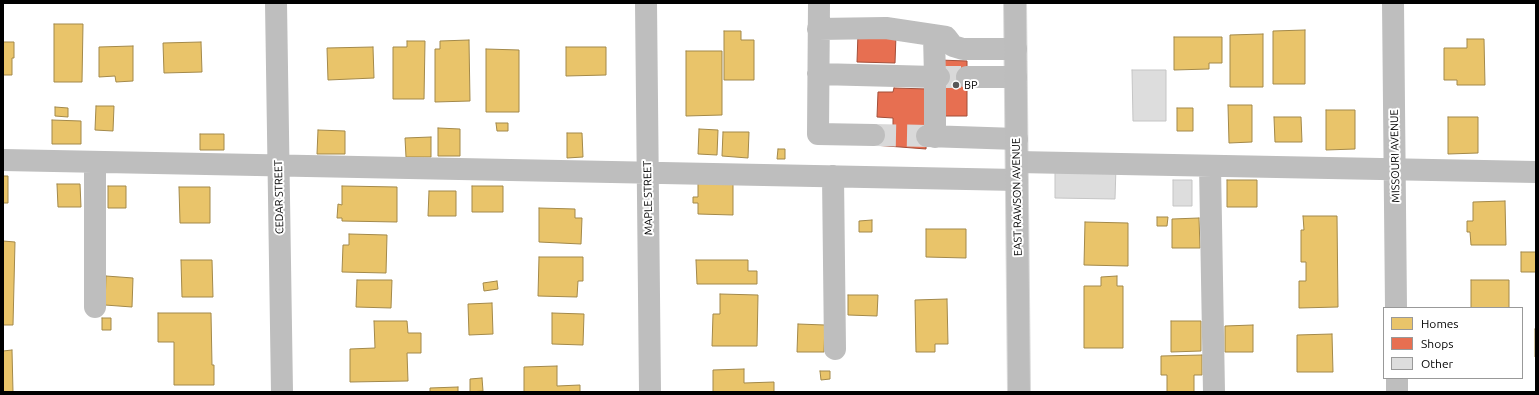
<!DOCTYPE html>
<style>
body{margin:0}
#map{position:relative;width:1539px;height:395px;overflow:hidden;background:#fff;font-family:Ubuntu,sans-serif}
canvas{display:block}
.frame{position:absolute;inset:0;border:4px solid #000;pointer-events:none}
.legend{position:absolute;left:1383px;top:307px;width:140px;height:72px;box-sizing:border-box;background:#fff;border:1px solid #999;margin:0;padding:5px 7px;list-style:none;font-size:12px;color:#000}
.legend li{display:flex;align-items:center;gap:8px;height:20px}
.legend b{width:20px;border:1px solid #999}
</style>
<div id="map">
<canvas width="1539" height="395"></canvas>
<div class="frame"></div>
<ul class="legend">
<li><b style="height:11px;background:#e9c46a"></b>Homes</li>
<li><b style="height:11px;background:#e76f51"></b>Shops</li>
<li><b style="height:11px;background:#ddd"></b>Other</li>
</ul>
</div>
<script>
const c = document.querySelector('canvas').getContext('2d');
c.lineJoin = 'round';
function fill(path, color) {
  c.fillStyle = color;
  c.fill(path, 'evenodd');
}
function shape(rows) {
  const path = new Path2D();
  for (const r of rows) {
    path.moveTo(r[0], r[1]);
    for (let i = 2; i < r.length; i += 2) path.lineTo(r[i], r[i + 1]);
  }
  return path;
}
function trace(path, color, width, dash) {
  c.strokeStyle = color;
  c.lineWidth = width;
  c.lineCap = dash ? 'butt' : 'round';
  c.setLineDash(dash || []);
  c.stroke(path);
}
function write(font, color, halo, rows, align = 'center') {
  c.font = font + ' Ubuntu,sans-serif';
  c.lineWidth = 4;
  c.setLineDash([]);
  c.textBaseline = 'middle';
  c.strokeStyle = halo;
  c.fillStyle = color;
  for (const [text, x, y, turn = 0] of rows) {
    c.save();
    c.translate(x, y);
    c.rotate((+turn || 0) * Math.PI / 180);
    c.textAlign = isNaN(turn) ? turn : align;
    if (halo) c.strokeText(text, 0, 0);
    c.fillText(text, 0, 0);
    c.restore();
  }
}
const homes = shape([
 [54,24,83,24,82,82,54,82,54,24],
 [1305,30,1305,84,1273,84,1273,31,1305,30],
 [724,31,741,31,741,40,754,40,754,80,724,80,724,31],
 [1263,34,1263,87,1230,87,1230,35,1263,34],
 [1174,37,1222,37,1222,63,1209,63,1209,69,1174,70,1174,37],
 [1467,39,1484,39,1485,85,1457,85,1457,80,1444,80,1444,48,1467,48,1467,39],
 [469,40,470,101,435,102,435,49,440,49,440,41,469,40],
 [407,41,425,41,424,99,393,99,393,47,407,47,407,41],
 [3,42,14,42,14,58,12,58,12,75,3,75,3,42],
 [201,42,202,72,164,73,163,43,201,42],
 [133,46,133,81,116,82,115,76,99,77,99,47,133,46],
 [373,47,374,78,328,80,327,48,373,47],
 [566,47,606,47,606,75,566,76,566,47],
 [486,49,519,50,519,112,486,112,486,49],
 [686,51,722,51,722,115,686,116,686,51],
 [1228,105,1252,105,1252,142,1229,143,1228,105],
 [96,106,114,106,113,131,95,130,96,106],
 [55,107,68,108,68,117,55,116,55,107],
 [1177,108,1193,108,1193,131,1177,131,1177,108],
 [1326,110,1355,110,1355,149,1326,150,1326,110],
 [1274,117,1301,117,1302,142,1275,142,1274,117],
 [1448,117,1478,117,1478,153,1448,154,1448,117],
 [52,120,81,121,81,144,52,144,52,120],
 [496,123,508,123,508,131,497,131,496,123],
 [438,128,460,129,460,156,438,156,438,128],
 [699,129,718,130,717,155,698,154,699,129],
 [318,130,345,131,345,154,317,154,318,130],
 [723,132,749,132,748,158,722,156,723,132],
 [567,133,582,133,583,157,567,158,567,133],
 [200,134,224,134,224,150,200,150,200,134],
 [431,137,431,157,406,157,405,138,431,137],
 [778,149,785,149,785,159,777,159,778,149],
 [3,176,8,176,8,203,3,203,3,176],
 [1227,180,1257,180,1257,207,1227,207,1227,180],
 [698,183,733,183,733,215,698,214,698,203,693,203,693,197,698,197,698,183],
 [57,184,80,184,81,207,58,207,57,184],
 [108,186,126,186,126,208,108,208,108,186],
 [342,186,397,187,397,222,342,221,342,218,337,218,338,204,342,205,342,186],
 [472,186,503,186,503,212,472,212,472,186],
 [179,187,210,187,210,223,180,223,179,187],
 [429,191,456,191,456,216,428,216,429,191],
 [1505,201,1506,245,1471,245,1470,232,1467,232,1467,221,1473,221,1473,202,1505,201],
 [539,208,575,209,575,218,582,218,581,244,539,242,539,208],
 [1303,216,1337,216,1338,307,1299,308,1299,281,1306,281,1306,262,1301,262,1301,230,1304,230,1303,216],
 [1157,217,1168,217,1167,226,1157,226,1157,217],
 [1199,218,1200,248,1172,248,1172,219,1199,218],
 [872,220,872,232,859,232,859,221,872,220],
 [1085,222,1128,223,1128,266,1084,265,1085,222],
 [926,229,966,229,966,258,926,257,926,229],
 [349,234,387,235,386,273,342,272,343,245,349,245,349,234],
 [3,241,15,242,13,325,3,325,3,241],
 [1521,252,1536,252,1536,272,1521,272,1521,252],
 [539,257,583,257,583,281,578,281,577,297,538,296,539,257],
 [181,260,212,260,213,297,182,297,181,260],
 [696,260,748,260,748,271,757,271,757,284,697,284,696,260],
 [106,276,133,278,132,307,105,305,106,276],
 [1117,276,1117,286,1123,286,1123,348,1084,348,1084,286,1101,286,1101,277,1117,276],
 [357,280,392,280,391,308,356,307,357,280],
 [1471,280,1509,280,1509,308,1471,308,1471,280],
 [497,281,498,289,484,291,483,283,497,281],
 [720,294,758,295,757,346,712,346,713,314,720,314,720,294],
 [848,295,878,295,877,316,848,315,848,295],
 [947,299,948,344,935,344,935,352,916,352,915,300,947,299],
 [492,303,493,334,469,335,468,304,492,303],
 [158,313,211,313,212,365,214,365,214,385,174,385,174,342,158,342,158,313],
 [552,313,584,314,583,345,552,344,552,313],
 [102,318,111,318,111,330,102,330,102,318],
 [374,321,407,321,408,333,421,333,421,353,407,353,408,381,350,382,350,349,375,348,374,321],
 [1171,321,1201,321,1201,351,1171,352,1171,321],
 [798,324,825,325,824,352,797,352,798,324],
 [1253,325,1253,352,1225,352,1225,326,1253,325],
 [1535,329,1536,329,1536,357,1535,357,1535,329],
 [1332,334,1333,372,1297,372,1297,335,1332,334],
 [12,350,13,392,3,392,3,351,12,350],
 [1202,355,1202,375,1194,375,1194,392,1167,392,1167,375,1161,375,1161,356,1202,355],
 [557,366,557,386,580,385,580,392,524,392,524,367,557,366],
 [744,369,744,383,774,382,774,392,713,392,713,370,744,369],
 [820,371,830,371,830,379,821,380,820,371],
 [482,378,483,391,470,392,470,379,482,378],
 [458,387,458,392,430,392,430,388,458,387]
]);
const shops = shape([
 [858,34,896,35,895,63,857,62,858,34],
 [939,60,967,61,967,116,938,116,939,60],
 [894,88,928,89,926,149,874,145,875,129,893,129,893,118,877,117,878,92,893,92,894,88]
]);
const building = shape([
 [1132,70,1166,70,1166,121,1133,121,1132,70],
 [1055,165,1116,167,1115,199,1055,198,1055,165],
 [1173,180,1192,180,1192,206,1173,206,1173,180]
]);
const minorTunnel = shape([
 [939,77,967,77],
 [874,135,927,136]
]);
const minor = shape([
 [276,3,282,392],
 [646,3,650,392],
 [819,3,818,134,874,135],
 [1393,3,1396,308],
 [818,29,886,28,946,37,953,46,963,49,1016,49],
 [934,35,935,77,939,77],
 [818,74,935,77,935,137],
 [967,77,1016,77],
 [927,136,1017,139],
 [3,160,1017,180],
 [95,162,95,307],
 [1017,162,1536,172],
 [1210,166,1214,392],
 [833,176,835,349],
 [1397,378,1397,392]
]);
const major = shape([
 [1015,3,1019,392]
]);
const markers = [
 [956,85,4,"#595959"]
];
const poiNames = [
 ["BP",964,85]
];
const streetNames = [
 ["MISSOURI AVENUE",1395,156,-91],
 ["CEDAR STREET",279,197,-91],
 ["EAST RAWSON AVENUE",1017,197,-91],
 ["MAPLE STREET",648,198,-91]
];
fill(homes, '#e9c46a');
trace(homes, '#a3894a', 1);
fill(shops, '#e76f51');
trace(shops, '#a24e39', 1);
fill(building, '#ddd');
trace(building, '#c5c5c5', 1);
trace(minorTunnel, '#d9d9d9', 22, [22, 11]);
trace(major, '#dbdbdb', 24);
trace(minor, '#bebebe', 22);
trace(major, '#bdbdbd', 22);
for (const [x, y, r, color] of markers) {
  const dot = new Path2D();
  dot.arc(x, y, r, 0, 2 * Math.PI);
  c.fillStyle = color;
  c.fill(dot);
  trace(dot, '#fff', 1.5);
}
write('11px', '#000', '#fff', poiNames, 'left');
write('11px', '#000', '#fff', streetNames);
</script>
